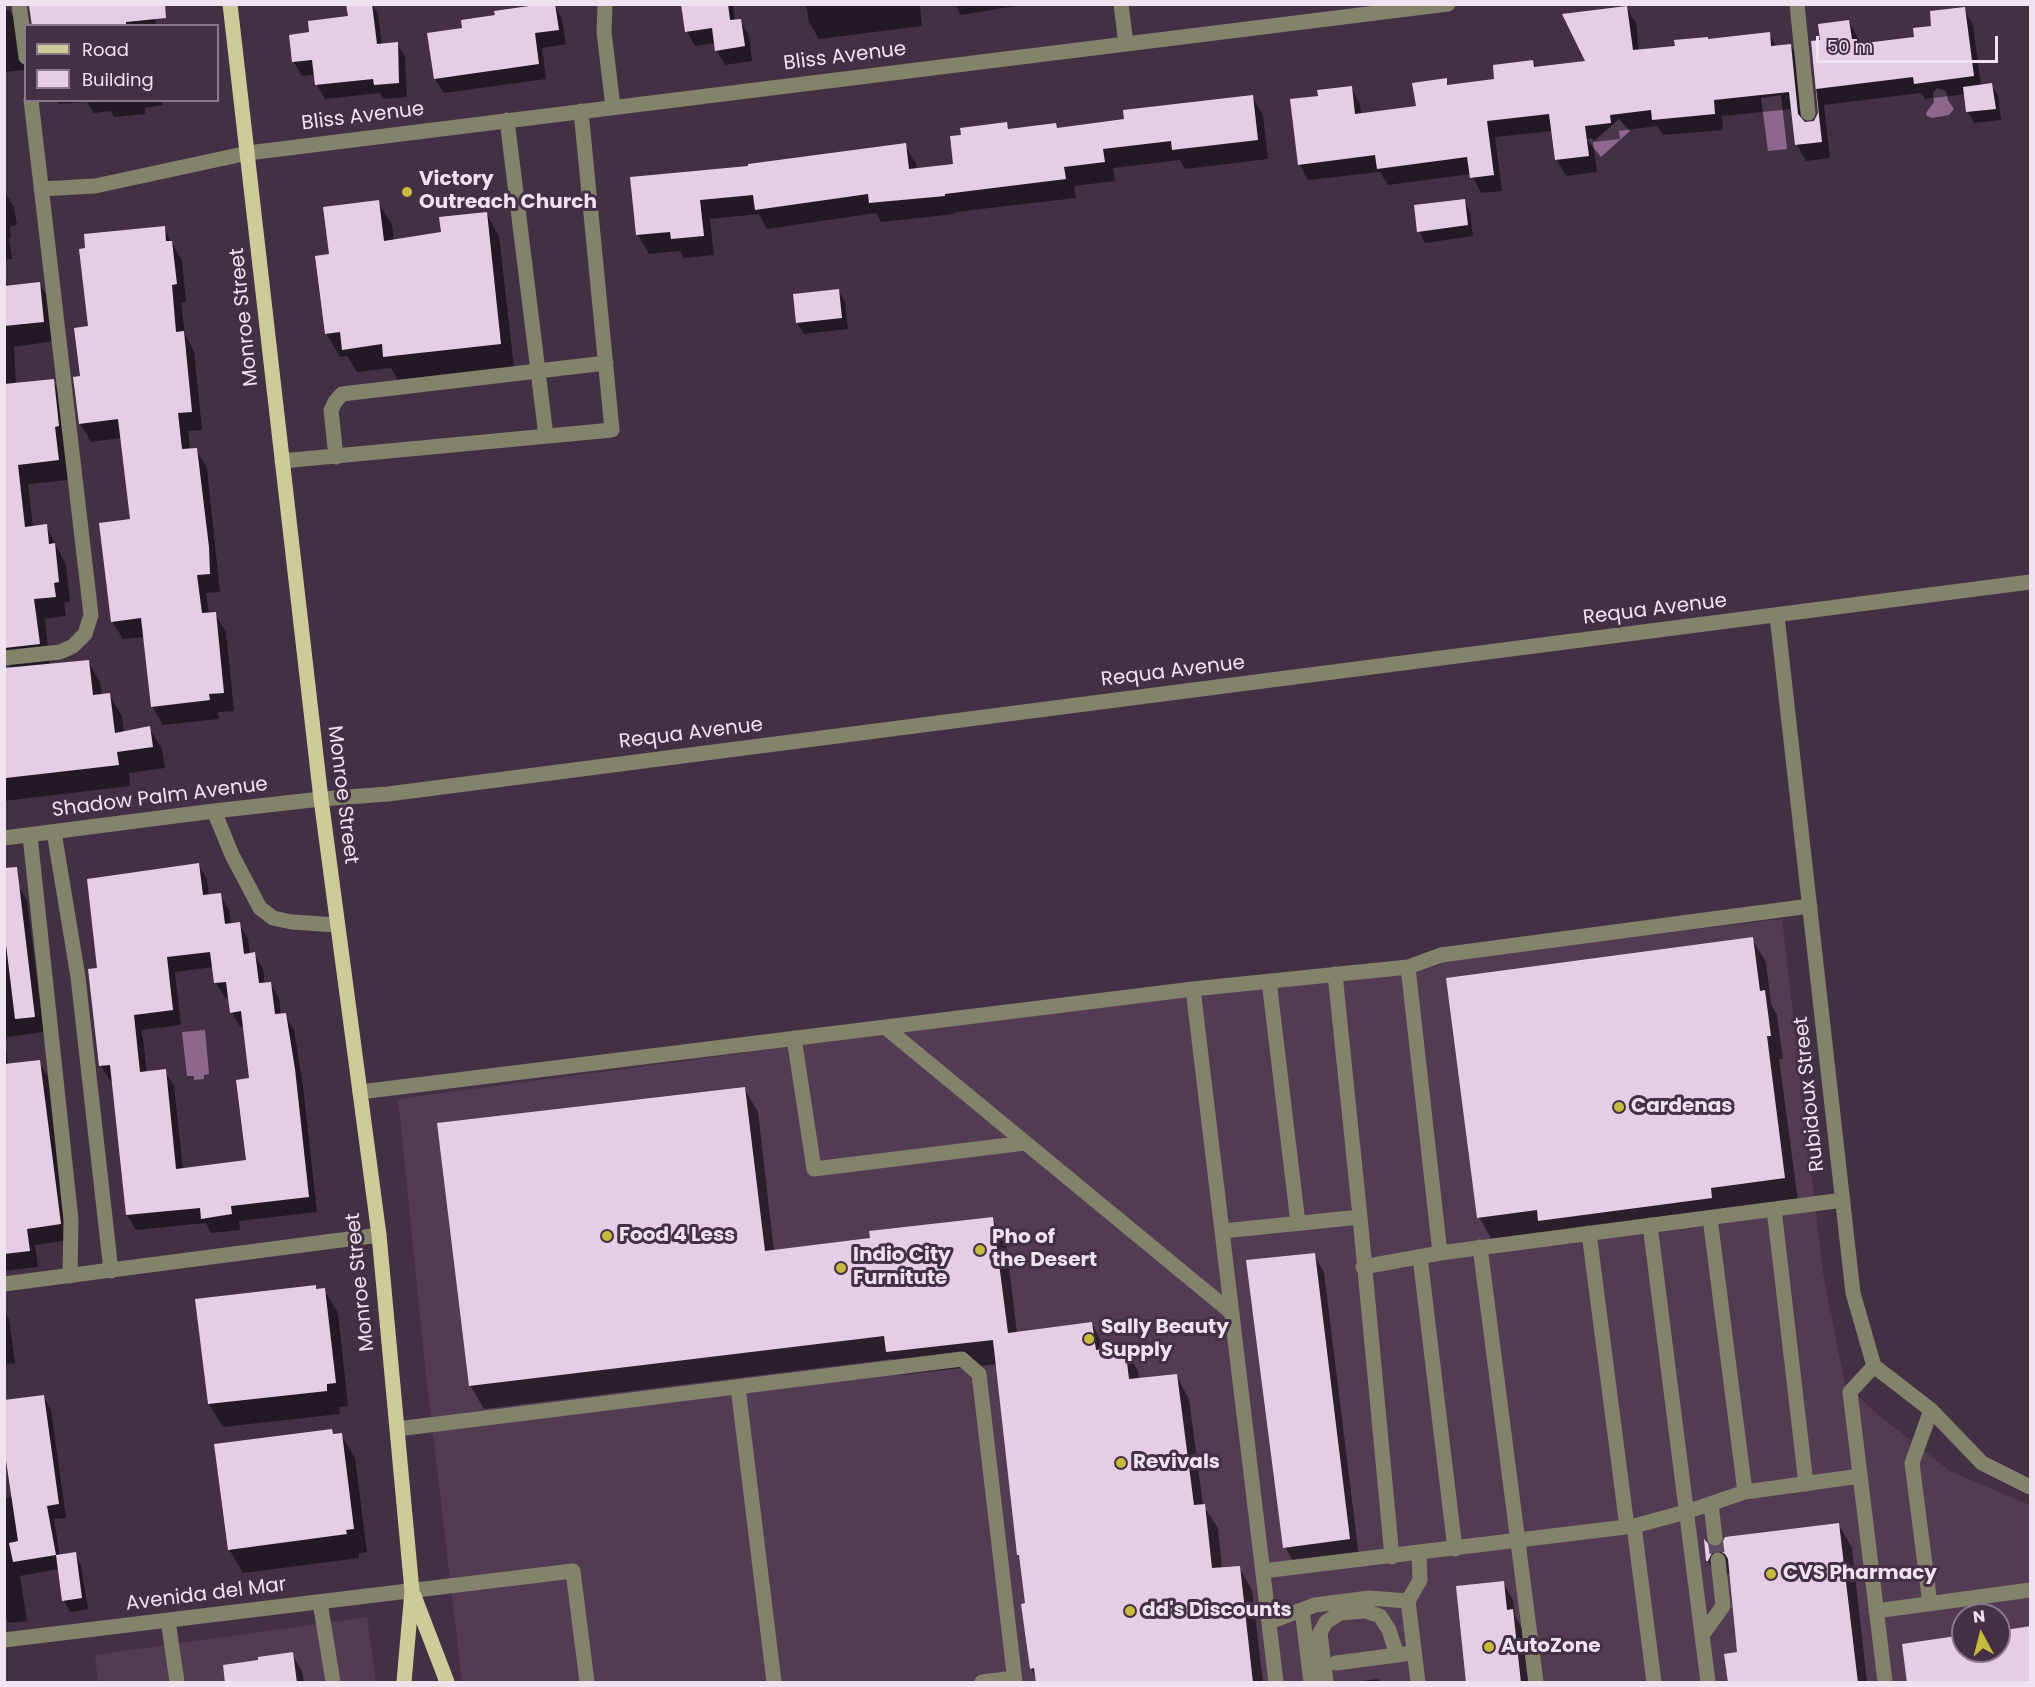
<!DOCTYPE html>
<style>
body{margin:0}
#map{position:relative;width:2035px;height:1687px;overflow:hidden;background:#433044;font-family:Poppins,sans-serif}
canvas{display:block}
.frame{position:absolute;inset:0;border:6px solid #efe3ef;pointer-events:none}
.legend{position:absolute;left:24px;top:24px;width:195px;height:78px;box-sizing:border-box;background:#433044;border:2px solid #887888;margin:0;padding:8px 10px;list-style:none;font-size:18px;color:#efe3ef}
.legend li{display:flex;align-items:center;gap:12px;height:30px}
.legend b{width:30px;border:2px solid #887888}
.north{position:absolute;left:1951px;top:1603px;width:60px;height:60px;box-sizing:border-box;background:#433044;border:2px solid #887888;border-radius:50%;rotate:353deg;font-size:16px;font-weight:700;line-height:24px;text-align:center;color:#efe3ef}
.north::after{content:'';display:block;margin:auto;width:21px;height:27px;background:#c6bb3c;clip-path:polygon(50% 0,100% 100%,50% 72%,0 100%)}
.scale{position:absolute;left:1816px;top:36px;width:182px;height:27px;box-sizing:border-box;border:3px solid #efe3ef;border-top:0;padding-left:8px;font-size:18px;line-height:21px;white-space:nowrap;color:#efe3ef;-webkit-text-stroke:4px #433044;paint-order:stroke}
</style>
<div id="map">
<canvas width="2035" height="1687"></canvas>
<div class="frame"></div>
<ul class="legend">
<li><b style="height:8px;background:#cecb9a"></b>Road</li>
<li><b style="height:16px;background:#e6cde6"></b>Building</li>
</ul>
<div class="north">N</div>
<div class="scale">50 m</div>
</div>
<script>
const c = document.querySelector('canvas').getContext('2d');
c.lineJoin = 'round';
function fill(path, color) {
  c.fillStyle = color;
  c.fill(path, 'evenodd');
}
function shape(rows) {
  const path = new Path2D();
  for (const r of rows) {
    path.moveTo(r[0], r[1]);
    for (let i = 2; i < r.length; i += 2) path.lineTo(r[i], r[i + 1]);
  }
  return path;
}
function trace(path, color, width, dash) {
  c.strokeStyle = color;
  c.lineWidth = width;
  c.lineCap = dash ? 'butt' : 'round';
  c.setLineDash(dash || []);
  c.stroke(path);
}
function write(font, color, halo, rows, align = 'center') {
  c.font = font + ' Poppins,sans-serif';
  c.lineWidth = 6;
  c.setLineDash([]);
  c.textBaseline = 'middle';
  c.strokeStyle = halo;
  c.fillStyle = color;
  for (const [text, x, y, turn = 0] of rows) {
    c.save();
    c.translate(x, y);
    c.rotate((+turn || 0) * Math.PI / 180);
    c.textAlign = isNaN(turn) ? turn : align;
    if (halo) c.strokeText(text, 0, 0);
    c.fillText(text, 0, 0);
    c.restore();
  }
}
const built = shape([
 [1782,919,1823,1273,1845,1385,1880,1416,1950,1471,2030,1505,2030,1682,462,1682,425,1366,398,1099,736,1054,980,1016],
 [1963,1615,1999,1615,1999,1651,1963,1651],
 [367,1617,376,1682,98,1682,95,1655]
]);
const water = shape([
 [1937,88,1946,91,1948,100,1954,109,1949,115,1932,118,1927,116,1926,113,1934,102,1933,93],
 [1781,95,1787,149,1768,151,1761,98],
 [1619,119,1630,131,1601,157,1587,140,1591,138,1594,141],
 [205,1030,209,1074,204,1075,204,1079,194,1080,194,1076,187,1076,182,1032]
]);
const shadow = shape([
 [153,4,156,26,33,26],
 [348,4,372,4,378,14,382,45,397,43,405,57,407,97,383,99,380,93,325,99,317,85,316,74,302,76,294,62,311,33,349,17],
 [554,4,562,19,566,44,542,48,546,79,444,93,435,79,464,30],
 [683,4,733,5,735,21,740,21,749,35,752,61,725,65,717,51,716,43,695,46,687,31],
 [806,4,920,4,922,26,819,39,809,22],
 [955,4,1027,4,961,15],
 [1626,7,1636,23,1639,51,1769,34,1777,47,1790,45,1800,61,1806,123,1815,122,1819,113,1812,43,1822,41,1849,22,1858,38,1859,45,1916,38,1964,9,1973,25,1981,86,1992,85,1998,96,2001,120,1974,123,1968,112,1966,94,1925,99,1921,93,1824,105,1830,158,1806,161,1797,145,1792,109,1722,116,1723,130,1663,135,1657,126,1619,131,1620,139,1593,142,1597,172,1566,176,1557,160,1553,131,1495,137,1502,191,1481,193,1471,174,1388,185,1380,172,1308,180,1299,164,1320,97,1351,87,1360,104,1361,114,1417,107,1446,80,1449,86,1496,80,1533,62,1536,68,1587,62],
 [9,10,21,31,26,70,4,72,4,11],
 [1252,96,1263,115,1268,159,1185,169,1180,160,1113,168,1115,181,1074,186,1076,198,955,212,955,214,881,222,876,213,767,229,759,214,710,219,714,255,684,258,680,251,649,254,638,235,750,167,905,145,916,164,917,170,955,166,1006,124,1010,130,1055,125,1058,129,1126,121],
 [56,100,162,100,163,105,145,108,145,114,114,117,111,111,94,113,87,102,58,104],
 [4,190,14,207,17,225,10,226,11,238,9,239,12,259,4,260],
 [1464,200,1470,212,1473,236,1425,243,1419,231],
 [378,202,392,225,394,241,443,233,486,213,499,236,514,367,398,380,391,368,357,372,347,356,340,357,326,333,331,255],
 [164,228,182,261,186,302,181,303,185,334,194,351,202,430,188,431,190,450,196,450,207,468,220,592,206,593,209,614,215,614,226,632,234,711,218,712,219,719,163,725,152,706,145,637,123,639,112,621,132,520,122,438,91,442,80,423,82,378,89,327],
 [4,263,7,287,39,283,51,303,55,341,14,347,16,384,53,381,64,401,69,480,28,484,33,527,46,526,66,565,70,602,64,602,66,616,45,619,50,666,88,661,100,682,102,695,109,694,122,716,124,733,149,728,162,749,165,768,129,773,130,786,4,801,4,705,7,705,11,668,7,661,4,661],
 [838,290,845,302,848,329,804,334,797,323],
 [199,865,207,880,209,896,220,895,229,910,231,925,239,924,248,939,250,954,254,954,263,969,265,984,270,983,279,998,281,1015,285,1014,294,1030,303,1086,317,1212,239,1221,240,1230,211,1233,206,1223,136,1230,127,1215,113,1081,110,1081,101,1066,90,971,99,970],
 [214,967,216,983,225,998,230,997,232,1012,240,1027,244,1027,251,1079,248,1161,183,1170,174,1086,165,1071,147,1073,142,1030,181,1025,175,972],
 [18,885,27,901,44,1032,7,1037,7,1040,5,1041,8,1065,39,1062,48,1077,69,1240,35,1245,38,1267,4,1271,4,887],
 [1752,939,1766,962,1771,1004,1777,1015,1783,1059,1779,1059,1798,1201,1492,1240,1479,1217],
 [744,1088,758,1112,774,1251,872,1239,992,1218,1006,1241,1017,1333,1092,1323,1105,1350,1124,1348,1138,1371,1139,1379,1176,1375,1189,1399,1203,1505,1218,1528,1222,1569,1239,1567,1252,1590,1263,1682,1038,1682,1031,1668,1027,1605,1021,1560,1018,1555,997,1364,901,1375,892,1359,484,1409,470,1385],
 [1314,1255,1324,1272,1359,1557,1295,1564,1285,1547],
 [315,1287,317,1290,324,1290,338,1313,348,1406,339,1407,340,1414,223,1427,209,1404],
 [4,1311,9,1319,15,1363,4,1365],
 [43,1396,51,1410,66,1518,54,1519,60,1556,75,1554,81,1565,88,1609,70,1612,64,1601,59,1569,20,1576,27,1621,9,1623,4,1616,4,1498,13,1497],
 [332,1431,334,1435,341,1434,355,1458,367,1552,359,1553,359,1558,243,1573,229,1549],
 [1839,1525,1852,1548,1867,1682,1729,1682,1739,1654,1731,1573,1725,1576,1721,1584,1708,1561,1710,1548,1716,1549],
 [1503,1582,1513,1600,1515,1616,1522,1628,1528,1682,1468,1682],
 [292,1654,302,1671,304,1682,227,1682,260,1662],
 [1378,1679,1380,1682,1355,1682]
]);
const building = shape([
 [44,4,165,4,166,18,126,22,126,26,32,26,29,6],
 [346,4,372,4,377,44,398,42,399,83,374,85,373,79,315,85,312,60,292,62,289,35,309,32,308,21,348,16],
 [543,4,555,4,559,30,535,33,539,64,434,79,427,33,462,28,461,20,495,15,494,11],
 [681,4,728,4,730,20,741,19,745,46,715,51,712,28,685,32],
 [1627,6,1633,50,1675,46,1674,40,1708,37,1708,39,1770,32,1771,46,1791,44,1798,114,1805,122,1814,121,1818,113,1811,41,1820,40,1818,24,1849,20,1852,39,1857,39,1857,44,1914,37,1913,28,1931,26,1930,11,1965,7,1974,76,1914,84,1913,77,1816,89,1822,142,1795,145,1789,92,1714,100,1715,114,1652,120,1651,110,1610,115,1611,123,1585,126,1589,156,1555,160,1549,114,1487,121,1494,175,1470,178,1467,157,1377,169,1375,155,1298,165,1290,99,1318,96,1317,90,1352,86,1355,114,1416,106,1412,83,1447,78,1447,85,1494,79,1493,65,1533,60,1534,67,1585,61,1562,14],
 [1992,83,1996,109,1966,112,1963,87],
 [1253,95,1258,140,1172,150,1171,141,1103,149,1105,162,1064,167,1066,179,945,194,945,196,869,203,868,194,755,210,753,195,700,200,704,236,671,239,670,232,636,235,630,177,748,166,748,164,906,143,909,169,953,164,950,136,961,135,960,128,1007,122,1008,129,1056,123,1057,128,1124,119,1123,110],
 [1465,199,1468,225,1417,232,1414,205],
 [379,200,384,241,441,232,439,217,487,212,501,344,383,357,382,344,342,350,340,332,325,334,315,256,329,254,323,207],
 [165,226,166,241,172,241,177,284,172,285,176,332,184,331,192,412,178,413,182,449,197,448,209,547,210,574,197,575,202,613,216,612,224,693,209,694,210,700,151,707,141,618,111,622,99,523,130,519,118,419,79,424,73,377,80,376,74,328,88,326,79,249,85,248,84,234],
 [40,282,44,322,4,326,4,286],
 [839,289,842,318,796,323,793,294],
 [54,379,59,426,55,427,59,460,18,465,25,527,47,524,49,544,55,543,59,582,54,583,56,597,34,599,40,644,4,648,4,384],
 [89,660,93,695,110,693,115,733,150,726,153,747,117,752,119,765,6,778,4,668],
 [199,863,203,895,221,893,225,924,240,922,244,954,255,952,259,983,271,982,275,1014,286,1013,295,1069,309,1197,231,1206,232,1214,201,1219,200,1208,126,1215,110,1065,99,1066,88,969,97,968,87,879],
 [210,952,214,983,226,982,230,1013,241,1011,249,1078,236,1080,246,1160,176,1169,166,1069,140,1072,134,1015,173,1010,167,957],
 [17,867,35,1017,15,1019,4,928,4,868],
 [1753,937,1760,991,1765,990,1771,1036,1767,1036,1785,1178,1711,1188,1712,1198,1538,1221,1537,1210,1477,1218,1446,978],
 [40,1060,61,1224,27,1229,30,1251,4,1254,4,1064],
 [745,1087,765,1251,870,1238,869,1231,993,1217,1008,1333,1092,1322,1096,1350,1125,1346,1129,1379,1177,1374,1194,1505,1205,1504,1212,1568,1240,1566,1253,1683,1036,1683,1034,1668,1030,1669,1021,1604,1025,1603,1019,1555,1017,1555,993,1340,886,1352,884,1336,469,1386,437,1123],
 [1315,1253,1350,1539,1283,1548,1246,1260],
 [316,1285,316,1289,325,1288,336,1383,327,1384,327,1391,208,1404,195,1299],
 [44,1395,59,1504,47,1506,56,1555,13,1562,9,1543,18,1541,4,1447,4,1400],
 [332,1429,333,1434,342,1433,354,1529,346,1530,347,1534,228,1550,214,1444],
 [1839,1523,1858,1683,1728,1683,1724,1654,1737,1652,1728,1559,1725,1554,1718,1550,1712,1553,1708,1561,1706,1561,1704,1539,1711,1547,1716,1548,1721,1545,1725,1537],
 [76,1552,82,1598,62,1601,56,1555],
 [1504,1581,1507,1610,1513,1609,1521,1683,1466,1683,1456,1586],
 [2031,1626,2031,1683,1907,1683,1902,1644,1963,1635,1963,1651,1999,1651,1999,1631],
 [293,1652,297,1683,225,1683,223,1665,258,1660,258,1657]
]);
const minorTunnel = shape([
 [1715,1538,1718,1560]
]);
const minor = shape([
 [19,4,26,57],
 [605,4,604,32,613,107],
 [1121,4,1126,44],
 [1797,4,1808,113],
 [507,120,546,436],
 [41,189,95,186,248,153,1448,4],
 [336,457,331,410,335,402,342,394,606,363],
 [282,461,612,430,581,111],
 [1777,616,1853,1293,1874,1366,1931,1410,1982,1463,2030,1487],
 [4,658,60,652,73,646,85,634,91,615,31,100],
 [214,811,232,855,260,908,273,918,292,922,337,925],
 [54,832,78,977,111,1271],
 [30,836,71,1220,70,1276],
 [4,838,214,811,321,799,388,794,2030,582],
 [1408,967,1441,955,1810,906],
 [1335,974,1360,1217],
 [1269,981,1298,1223],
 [885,1027,1232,1313],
 [794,1038,814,1169,1025,1143],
 [360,1092,1193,989],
 [1774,1209,1806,1484],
 [1710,1218,1745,1492],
 [1650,1225,1708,1682],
 [1223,1231,1360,1217,1392,1557],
 [1589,1233,1627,1527],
 [1480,1247,1536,1682],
 [1440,1253,1843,1200],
 [1420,1257,1455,1549],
 [4,1284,379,1235],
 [1874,1366,1850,1392,1885,1682],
 [738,1387,774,1682],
 [397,1429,962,1359,979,1374,1015,1682],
 [1711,1504,1715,1538],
 [1634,1526,1654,1682],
 [1263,1571,1634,1526,1686,1512,1745,1492,1860,1476],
 [320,1602,333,1682],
 [1930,1604,1912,1463,1931,1410],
 [1302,1610,1311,1682],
 [1876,1611,2030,1590],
 [168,1620,177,1682],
 [1269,1622,1315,1605,1369,1598,1408,1601],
 [1702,1635,1723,1606,1718,1560],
 [4,1640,573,1571,587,1682],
 [1336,1663,1405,1654],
 [982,1682,1014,1678],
 [1276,1682,1193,989,1408,967,1440,1253,1363,1267],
 [1326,1682,1320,1633,1326,1622,1340,1613,1365,1611,1380,1616,1389,1630,1397,1655],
 [1418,1682,1408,1601,1420,1580,1419,1553]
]);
const major = shape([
 [230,4,321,799,379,1235,412,1591,404,1682],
 [414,1596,447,1682]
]);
const markers = [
 [407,192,6,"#c6bb3c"],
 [1619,1107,6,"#c6bb3c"],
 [607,1236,6,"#c6bb3c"],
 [980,1250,6,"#c6bb3c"],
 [841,1268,6,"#c6bb3c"],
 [1089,1339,6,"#c6bb3c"],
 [1121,1463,6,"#c6bb3c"],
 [1771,1574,6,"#c6bb3c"],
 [1130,1611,6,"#c6bb3c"],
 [1489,1647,6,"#c6bb3c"]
];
const streetNames = [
 ["Bliss Avenue",845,57,-7],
 ["Bliss Avenue",363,117,-7],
 ["Monroe Street",245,317,-96],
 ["Requa Avenue",1655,610,-7],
 ["Requa Avenue",1173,672,-7],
 ["Requa Avenue",691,734,-7],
 ["Monroe Street",342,795,83],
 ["Shadow Palm Avenue",160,798,-7],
 ["Rubidoux Street",1810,1094,-96],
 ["Monroe Street",361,1282,-96],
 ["Avenida del Mar",206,1595,-7]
];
const poiNames = [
 ["Victory",419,180],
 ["Outreach Church",419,203],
 ["Cardenas",1631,1107],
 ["Food 4 Less",619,1236],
 ["Pho of",992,1238],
 ["the Desert",992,1261],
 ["Indio City",853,1256],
 ["Furnitute",853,1279],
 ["Sally Beauty",1101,1328],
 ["Supply",1101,1351],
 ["Revivals",1133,1463],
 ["CVS Pharmacy",1783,1574],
 ["dd's Discounts",1142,1611],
 ["AutoZone",1501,1647]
];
fill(built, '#533b53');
fill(water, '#8e678f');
fill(shadow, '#0007');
fill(building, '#e6cde6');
trace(minorTunnel, '#5d4b5e', 15, [15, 8]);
trace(minor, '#83826a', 15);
trace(major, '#cecb9a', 15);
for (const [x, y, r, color] of markers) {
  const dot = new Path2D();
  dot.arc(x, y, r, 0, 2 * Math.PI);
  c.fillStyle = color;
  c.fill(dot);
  trace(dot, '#433044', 2);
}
write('20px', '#efe3ef', '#433044', streetNames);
write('bold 20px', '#efe3ef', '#433044', poiNames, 'left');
</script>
